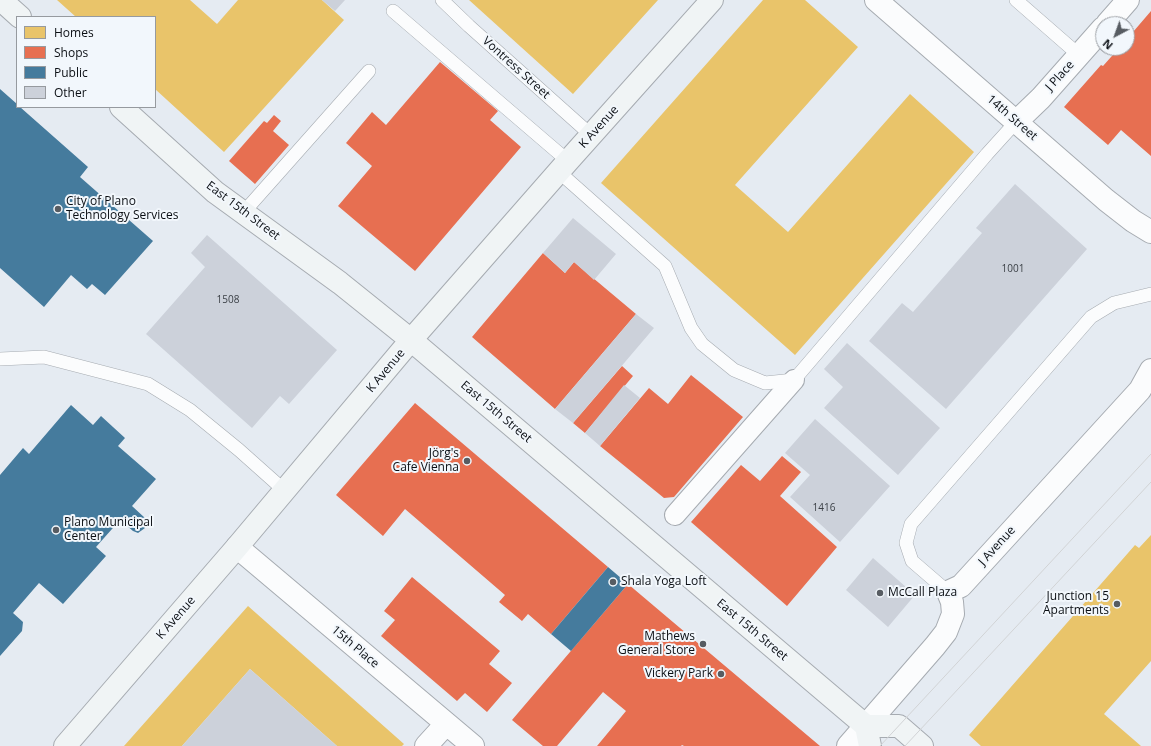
<!DOCTYPE html>
<meta charset="utf-8">
<style>
body{margin:0}
#map{position:relative;width:1151px;height:746px;overflow:hidden;background:#e5ebf2;font-family:"Open Sans",sans-serif}
canvas{display:block}
.legend{position:absolute;left:16px;top:16px;width:140px;height:92px;box-sizing:border-box;background:#f2f7fc;border:1px solid #969a9f;margin:0;padding:5px 7px;list-style:none;font-size:12px;color:#0b0f14}
.legend li{display:flex;align-items:center;gap:8px;height:20px}
.legend b{width:20px;border:1px solid #969a9f}
.north{position:absolute;left:1095px;top:16px;width:40px;height:40px;box-sizing:border-box;background:#f2f7fc;border:1px solid #969a9f;border-radius:50%;rotate:221deg;font-size:11px;font-weight:700;line-height:16px;text-align:center;color:#0b0f14}
.north::after{content:'';display:block;margin:auto;width:14px;height:18px;background:#575c62;clip-path:polygon(50% 0,100% 100%,50% 72%,0 100%)}
</style>
<div id="map">
<canvas width="1151" height="746"></canvas>
<ul class="legend">
<li><b style="height:11px;background:#e9c46a"></b>Homes</li>
<li><b style="height:11px;background:#e76f51"></b>Shops</li>
<li><b style="height:11px;background:#457b9d"></b>Public</li>
<li><b style="height:11px;background:#ccd1da"></b>Other</li>
</ul>
<div class="north">N</div>
</div>
<script>
const c = document.querySelector('canvas').getContext('2d');
c.lineJoin = 'round';
function fill(path, color) {
  c.fillStyle = color;
  c.fill(path, 'evenodd');
}
function shape(rows) {
  const path = new Path2D();
  for (const r of rows) {
    path.moveTo(r[0], r[1]);
    for (let i = 2; i < r.length; i += 2) path.lineTo(r[i], r[i + 1]);
  }
  return path;
}
function trace(path, color, width, dash) {
  c.strokeStyle = color;
  c.lineWidth = width;
  c.lineCap = dash ? 'butt' : 'round';
  c.setLineDash(dash || []);
  c.stroke(path);
}
function write(font, color, halo, rows, align = 'center') {
  c.font = font + ' "Open Sans",sans-serif';
  c.lineWidth = 4;
  c.setLineDash([]);
  c.textBaseline = 'middle';
  c.strokeStyle = halo;
  c.fillStyle = color;
  for (const [text, x, y, turn = 0] of rows) {
    c.save();
    c.translate(x, y);
    c.rotate((+turn || 0) * Math.PI / 180);
    c.textAlign = isNaN(turn) ? turn : align;
    if (halo) c.strokeText(text, 0, 0);
    c.fillText(text, 0, 0);
    c.restore();
  }
}
const homes = shape([
 [57,0,190,0,217,24,238,0,322,0,344,20,224,152,155,89,155,17,76,17],
 [469,0,658,0,573,94],
 [763,0,805,0,858,47,735,185,788,232,910,94,974,152,795,355,601,183],
 [1151,535,1151,661,1104,714,1141,746,981,746,969,735,1135,545,1139,548],
 [248,606,404,744,402,746,337,746,250,669,182,746,124,746]
]);
const shops = shape([
 [1151,11,1151,156,1121,130,1108,145,1064,107,1101,65,1103,66,1119,48,1127,48,1127,39],
 [440,62,498,111,490,120,521,147,415,271,338,206,372,166,346,143,372,112,386,125],
 [274,115,281,121,273,131,289,145,255,184,229,161,264,121,267,123],
 [543,253,565,273,574,262,636,314,555,409,472,337],
 [622,366,633,376,585,433,573,423],
 [691,375,743,417,674,497,664,498,600,446,649,388,668,404],
 [415,403,608,567,551,634,528,614,522,621,499,602,505,595,405,509,383,536,336,495],
 [782,456,801,472,780,496,837,547,787,606,691,522,741,465,760,481],
 [412,577,500,651,489,664,512,683,487,712,465,693,457,701,381,636,395,620,384,611],
 [628,584,667,617,820,746,684,746,682,745,681,746,597,746,626,711,603,692,557,746,543,746,512,720]
]);
const public = shape([
 [0,89,17,104,17,107,20,107,88,167,80,177,153,241,105,295,92,284,87,289,71,275,44,307,0,268],
 [71,405,93,425,101,416,125,438,118,446,156,479,132,506,145,518,146,522,145,528,138,533,133,531,120,520,96,547,106,556,63,604,39,583,13,613,23,622,22,631,0,656,0,475,23,448,29,454],
 [608,567,628,584,571,651,551,634]
]);
const building = shape([
 [322,0,345,0,335,11],
 [1015,184,1087,249,946,409,869,341,902,303,913,312,982,233,976,228],
 [573,218,616,254,594,280,574,262,565,273,543,253],
 [207,235,337,350,289,404,280,396,252,428,146,334,205,267,191,253],
 [636,314,654,328,573,423,555,409],
 [847,343,940,428,898,475,824,408,843,387,824,369],
 [624,385,640,398,600,446,585,433],
 [815,419,890,486,840,542,790,497,810,475,785,453],
 [873,558,915,595,888,627,846,590],
 [250,669,337,746,182,746]
]);
const service = shape([
 [442,0,469,26,591,135],
 [1016,0,1079,55],
 [393,11,568,161],
 [559,172,665,266,691,328,702,344,734,370,765,383,794,380,987,154,1016,122],
 [243,213,369,71],
 [0,359,44,357,148,384,190,410,239,450,285,491],
 [948,592,912,561,906,543,911,524,1091,317,1114,303,1151,294]
]);
const pedestrian = shape([
 [675,515,794,380]
]);
const minor = shape([
 [1107,24,1128,0],
 [1016,122,1041,98,1103,28],
 [237,547,473,746],
 [426,746,446,724],
 [848,746,935,646,946,632,953,614,952,602,948,592,961,586,1140,390,1151,370]
]);
const tertiary = shape([
 [876,0,1106,200,1133,221,1151,232]
]);
const secondary = shape([
 [1,0,20,17],
 [121,107,215,192,340,283,411,340,853,715,866,726,870,746],
 [866,726,899,726,922,746],
 [65,746,237,547,411,340,568,161,712,0]
]);
const tram = shape([
 [880,746,1151,454],
 [905,746,1151,482]
]);
const markers = [
 [58,209,4,"#575c62"],
 [467,461,4,"#575c62"],
 [56,530,4,"#575c62"],
 [613,582,4,"#575c62"],
 [880,593,4,"#575c62"],
 [1117,604,4,"#575c62"],
 [703,644,4,"#575c62"],
 [721,674,4,"#575c62"]
];
const numberNames = [
 ["1001",1013,269],
 ["1508",228,300],
 ["1416",824,508]
];
const streetNames = [
 ["Vontress Street",516,68,42],
 ["J Place",1060,76,-48],
 ["14th Street",1012,118,41],
 ["K Avenue",599,127,-48],
 ["East 15th Street",243,211,37],
 ["K Avenue",386,371,-50],
 ["East 15th Street",496,412,40],
 ["J Avenue",997,546,-48],
 ["K Avenue",176,618,-49],
 ["East 15th Street",752,630,40],
 ["15th Place",355,647,40]
];
const poiNames = [
 ["City of Plano",66,202],
 ["Technology Services",66,216],
 ["Jörg's",459,454,"right"],
 ["Cafe Vienna",459,468,"right"],
 ["Plano Municipal",64,523],
 ["Center",64,537],
 ["Shala Yoga Loft",621,582],
 ["McCall Plaza",888,593],
 ["Junction 15",1109,597,"right"],
 ["Apartments",1109,611,"right"],
 ["Mathews",695,637,"right"],
 ["General Store",695,651,"right"],
 ["Vickery Park",713,674,"right"]
];
fill(homes, '#e9c46a');
fill(shops, '#e76f51');
fill(public, '#457b9d');
fill(building, '#ccd1da');
trace(service, '#a6abb1', 14);
trace(pedestrian, '#a6abb1', 22);
trace(minor, '#a6abb1', 24);
trace(tertiary, '#a6abb1', 24);
trace(secondary, '#a6abb1', 24);
trace(service, '#fbfcfd', 13);
trace(pedestrian, '#fbfcfd', 20);
trace(minor, '#fbfcfd', 22);
trace(tertiary, '#fbfcfd', 22);
trace(secondary, '#f0f4f5', 22);
trace(tram, '#d1d3d5', 1);
for (const [x, y, r, color] of markers) {
  const dot = new Path2D();
  dot.arc(x, y, r, 0, 2 * Math.PI);
  c.fillStyle = color;
  c.fill(dot);
  trace(dot, '#f2f7fc', 1.5);
}
write('10px', '#3b4046', null, numberNames);
write('12px', '#0b0f14', '#f2f7fc', streetNames);
write('12px', '#0b0f14', '#f2f7fc', poiNames, 'left');
</script>
